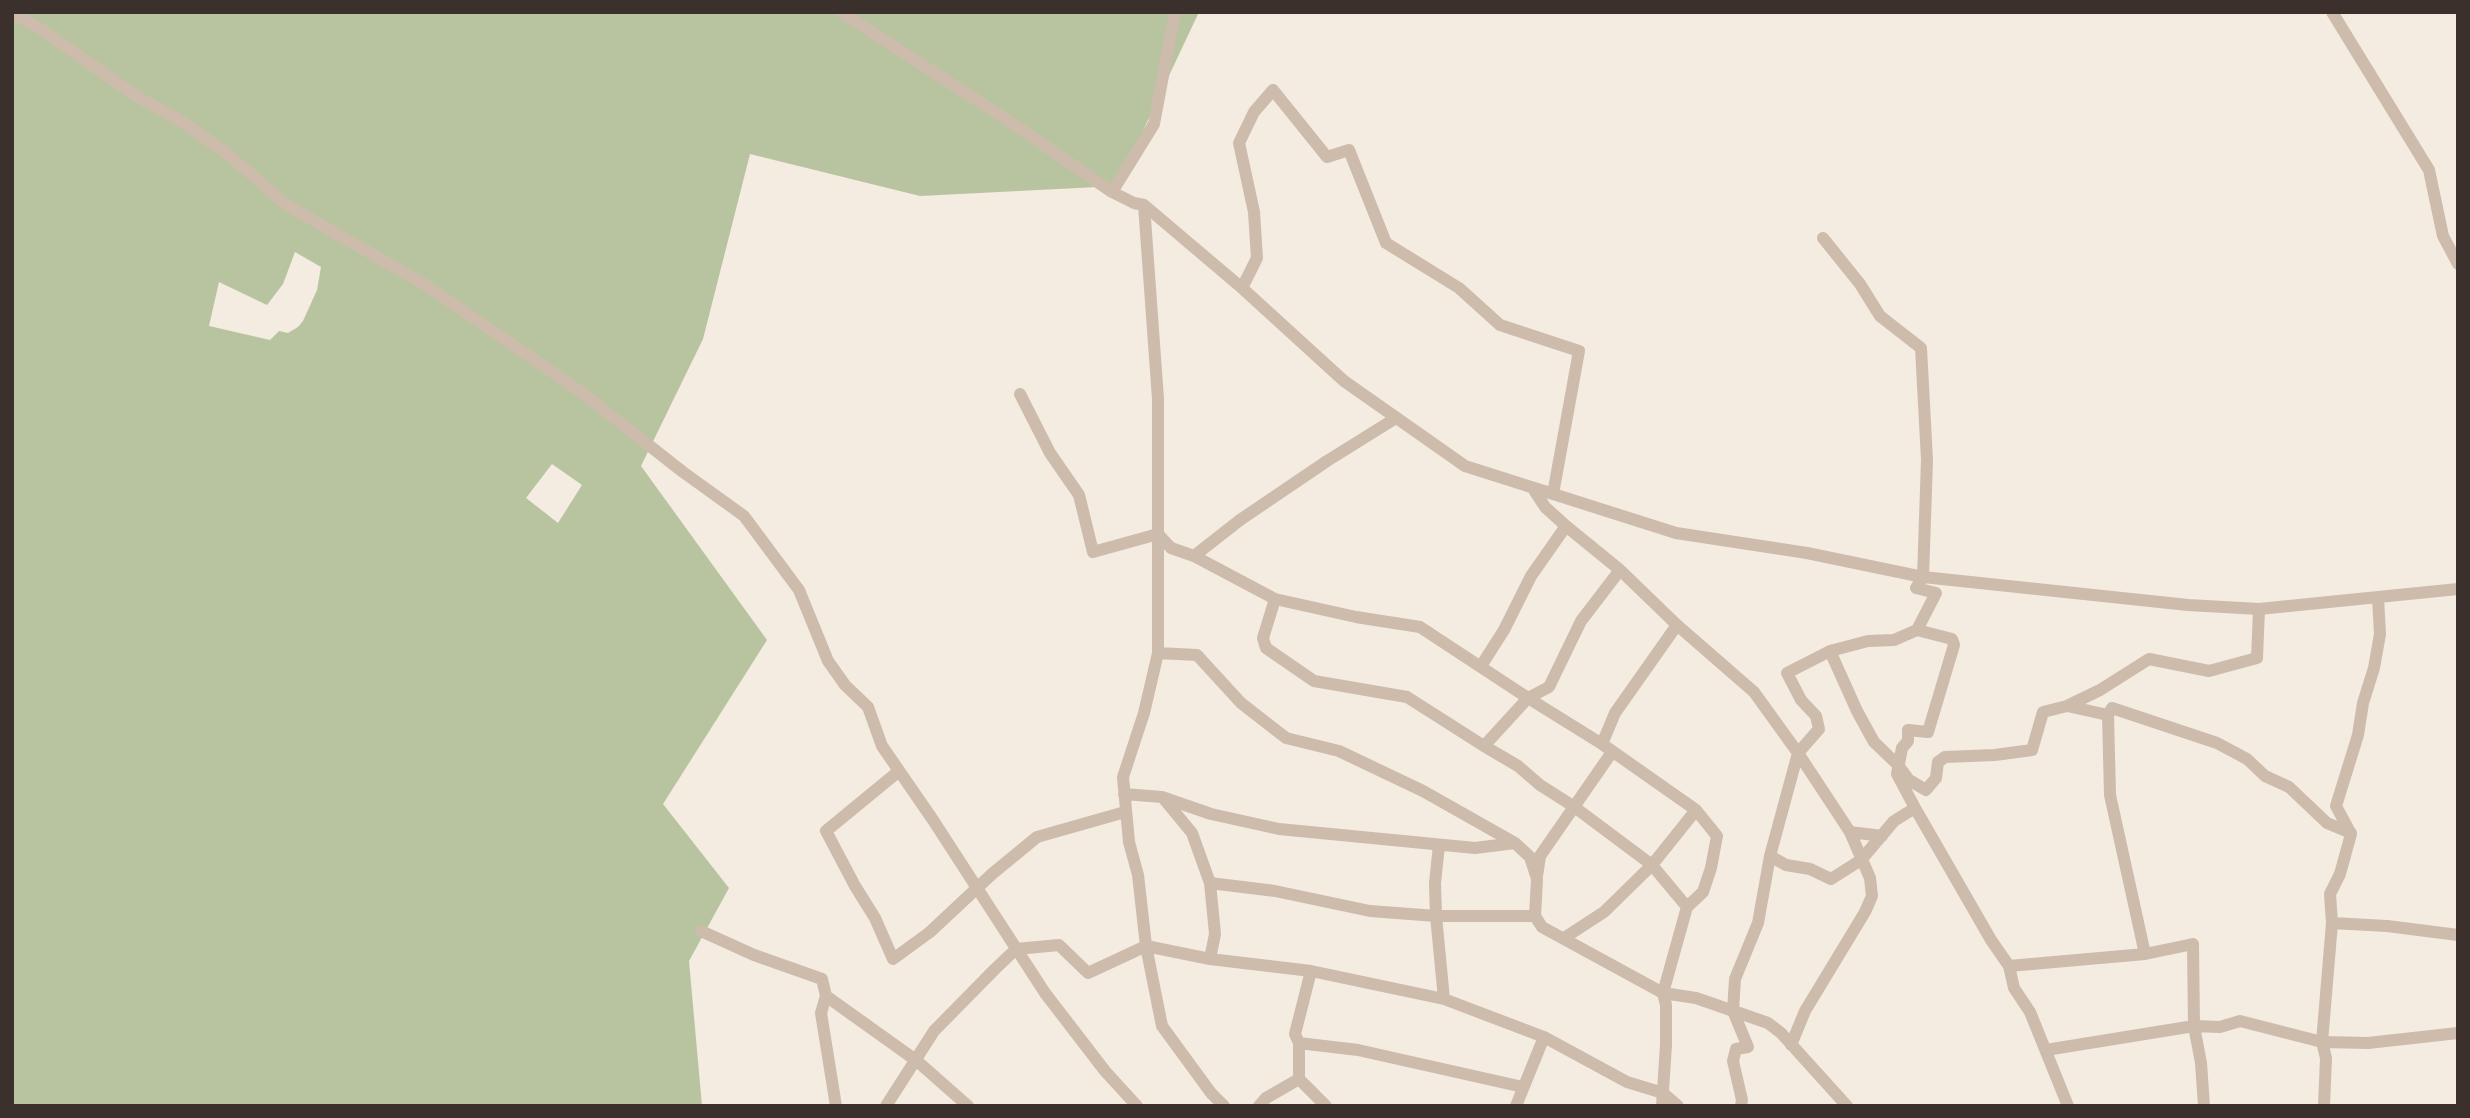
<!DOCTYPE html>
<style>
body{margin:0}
#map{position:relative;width:2470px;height:1118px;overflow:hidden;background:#f4ebe1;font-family:Jost,sans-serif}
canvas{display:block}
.frame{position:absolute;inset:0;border:14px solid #3b302b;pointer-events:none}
</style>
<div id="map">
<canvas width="2470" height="1118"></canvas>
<div class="frame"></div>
</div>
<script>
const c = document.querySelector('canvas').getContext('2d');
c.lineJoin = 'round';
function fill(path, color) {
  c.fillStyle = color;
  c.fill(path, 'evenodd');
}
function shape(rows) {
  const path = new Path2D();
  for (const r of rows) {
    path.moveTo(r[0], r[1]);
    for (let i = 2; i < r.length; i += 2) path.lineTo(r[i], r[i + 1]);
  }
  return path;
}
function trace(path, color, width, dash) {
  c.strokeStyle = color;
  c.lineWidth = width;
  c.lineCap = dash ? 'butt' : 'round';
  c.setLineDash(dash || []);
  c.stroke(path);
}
const green = shape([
 [12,12,1199,12,1117,186,920,196,750,154,703,339,641,466,767,640,663,804,729,888,689,961,702,1106,12,1106],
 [295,252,321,267,317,290,303,321,298,327,288,333,279,331,270,340,209,326,219,282,267,305,283,284],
 [552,464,582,485,558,523,526,498]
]);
const minor = shape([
 [841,12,1015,125,1112,192,1134,203,1144,205,1242,288,1344,381,1465,466,1676,533,1807,553,1923,577,2188,605,2259,609,2458,589],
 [2332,12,2429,170,2443,236,2458,264],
 [12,13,41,29,133,94,184,123,229,155,285,204,424,284,577,389,683,472,744,516,799,590,828,661,845,685,868,707,882,746,933,820,1045,993,1105,1071,1137,1106],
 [1112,192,1154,124,1175,12],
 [1144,205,1158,399,1158,653,1197,655,1241,703,1286,738,1339,751,1423,791,1515,843],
 [1823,238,1860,284,1880,316,1921,348,1927,460,1923,577,1916,588,1936,593,1917,630],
 [1242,288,1257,258,1254,212,1239,143,1254,112,1273,90,1327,157,1349,150,1386,243,1459,288,1500,325,1579,351,1553,494],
 [1020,394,1050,453,1079,495,1093,552,1158,534,1171,548,1194,556,1275,599,1356,617,1420,627,1528,698,1602,744],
 [1534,490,1545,507,1566,526,1620,570,1677,625,1754,692,1798,753,1850,832,1870,878,1872,896,1865,912,1805,1011,1791,1045],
 [1194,556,1240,520,1327,461,1396,418],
 [1275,599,1263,638,1266,648,1314,681,1407,697,1484,746,1528,698,1549,687,1581,621,1620,570],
 [1830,651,1857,711,1874,742,1898,765,1909,780,1926,790,1936,778,1938,762,1945,757,1995,755,2032,750,2043,712,2067,706,2100,690,2149,659,2209,671,2257,658,2259,609],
 [1158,653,1144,713,1123,777,1129,842,1138,875,1146,946,1162,1026,1211,1093,1224,1106],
 [1481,666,1504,630,1531,576,1566,526],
 [2067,706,2108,715,2110,795,2145,954,2193,944,2194,1026,2220,1027,2240,1021,2322,1042,2368,1043,2458,1033],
 [2108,715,2112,708,2217,743,2247,759,2265,776,2289,787,2327,823,2351,833],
 [1484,746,1518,766,1540,785,1573,806,1652,865,1687,907],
 [899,771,826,831,855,886,875,918,893,959,930,932,992,874,1037,837,1125,812],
 [1124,794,1162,797,1211,814,1279,829,1475,848,1515,843,1530,857,1537,879,1535,916],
 [1164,799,1192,833,1210,883],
 [1915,808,1991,940,2009,966,2014,988,2030,1012,2068,1106],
 [1850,832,1882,836],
 [1439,845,1435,883,1436,916,1444,999],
 [1537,876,1540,856,1612,752],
 [2332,923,2387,926,2458,935],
 [701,931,754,955,822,979,826,996,917,1061,968,1106],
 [1564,938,1604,912,1652,865,1696,810,1602,744,1615,713,1677,625],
 [1210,959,1215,934,1210,883,1275,891,1370,911,1436,916,1535,916,1542,927,1663,993,1696,998,1768,1023,1781,1033,1847,1106],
 [2009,966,2145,954],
 [1311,971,1295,1034,1299,1043,1358,1050,1523,1087],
 [826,996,821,1013,836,1106],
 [1299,1043,1299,1079,1326,1106],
 [2046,1052,2052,1049,2194,1026,2201,1063,2204,1106],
 [886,1106,934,1031,995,969,1016,949,1059,945,1088,973,1146,946,1210,959,1311,971,1444,999,1544,1037,1627,1082,1663,1093,1678,1106],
 [1259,1106,1266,1098,1299,1079],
 [1516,1106,1544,1037],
 [1662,1106,1666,1045,1666,1005,1663,993,1687,907,1703,892,1711,868,1717,836,1696,810],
 [1741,1106,1742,1100,1733,1061,1736,1049,1748,1047,1733,1011,1735,979,1758,923,1770,856,1798,753,1819,729,1816,716,1801,700,1787,673,1830,651,1868,641,1894,640,1917,630,1952,639,1954,645,1928,732,1908,730,1908,741,1902,748,1897,774,1915,808,1894,821,1861,860,1831,879,1810,869,1786,865,1770,856],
 [2324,1106,2326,1058,2322,1042,2332,923,2330,894,2340,874,2351,834,2336,806,2358,735,2363,703,2374,668,2380,634,2378,598]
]);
fill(green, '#b8c4a0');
trace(minor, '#cdbbac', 12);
</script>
